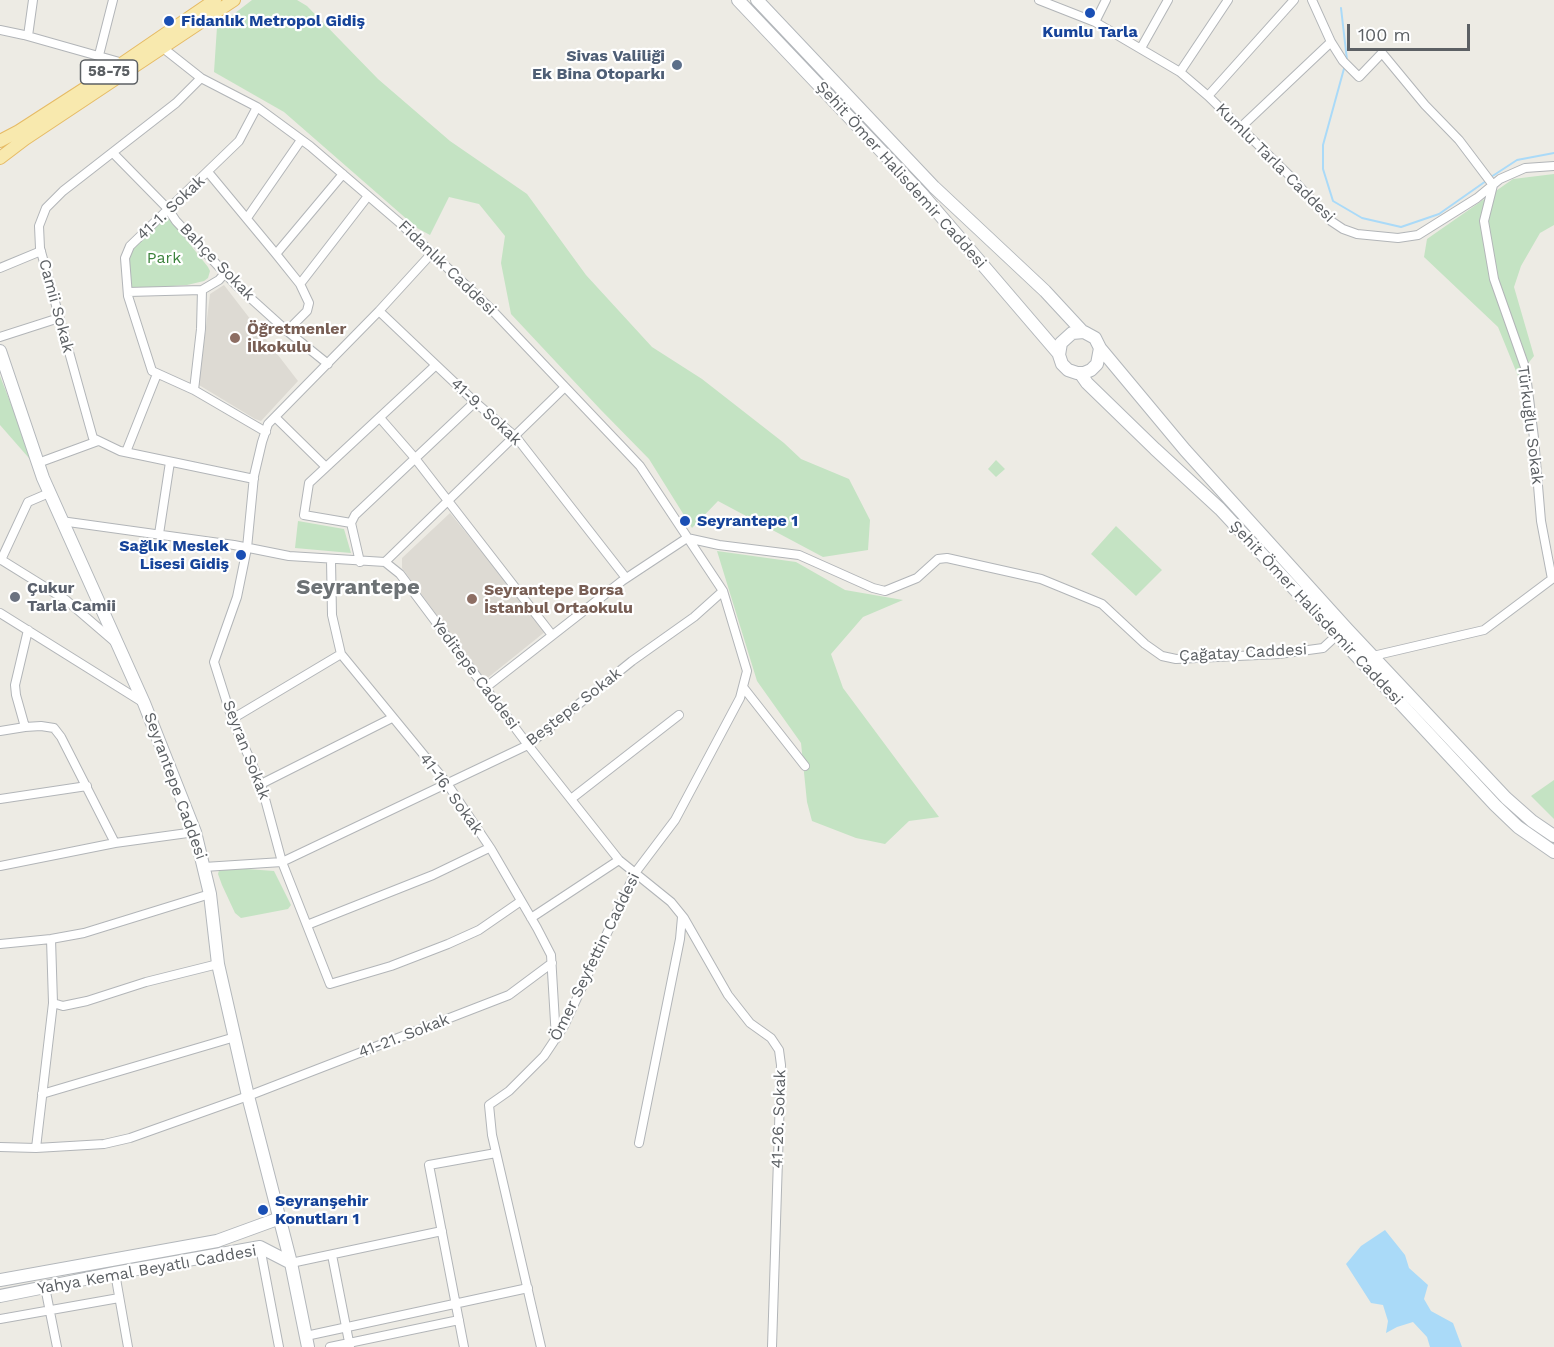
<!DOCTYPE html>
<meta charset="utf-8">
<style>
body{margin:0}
#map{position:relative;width:1554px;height:1347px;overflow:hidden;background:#edebe4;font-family:"Work Sans",sans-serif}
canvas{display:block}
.scale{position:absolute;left:1347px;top:24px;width:123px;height:27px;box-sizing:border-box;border:3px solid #5c6064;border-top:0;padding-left:8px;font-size:18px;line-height:21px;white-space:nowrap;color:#5c6064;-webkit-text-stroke:4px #fff;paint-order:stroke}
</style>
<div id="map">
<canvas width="1554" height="1347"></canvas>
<div class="scale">100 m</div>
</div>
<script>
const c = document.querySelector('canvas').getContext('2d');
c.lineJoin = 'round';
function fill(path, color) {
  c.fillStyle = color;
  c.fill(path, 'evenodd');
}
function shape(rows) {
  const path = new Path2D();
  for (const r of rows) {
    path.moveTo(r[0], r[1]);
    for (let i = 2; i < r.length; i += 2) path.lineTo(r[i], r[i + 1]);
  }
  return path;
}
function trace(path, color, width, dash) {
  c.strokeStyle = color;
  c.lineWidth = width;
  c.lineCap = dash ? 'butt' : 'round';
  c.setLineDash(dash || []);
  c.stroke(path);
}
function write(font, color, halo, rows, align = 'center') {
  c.font = font + ' "Work Sans",sans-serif';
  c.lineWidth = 4.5;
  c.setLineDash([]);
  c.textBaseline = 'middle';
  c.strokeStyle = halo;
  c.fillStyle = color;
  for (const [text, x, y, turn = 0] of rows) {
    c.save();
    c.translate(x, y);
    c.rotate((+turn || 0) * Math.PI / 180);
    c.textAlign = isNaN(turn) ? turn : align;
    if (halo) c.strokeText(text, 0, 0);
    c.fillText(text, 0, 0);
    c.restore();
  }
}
const education = shape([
 [224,285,298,381,261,421,255,419,199,385,210,294],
 [450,513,546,631,485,680,402,568,402,558]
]);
const green = shape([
 [252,0,297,0,307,6,378,79,450,141,527,194,586,275,652,347,702,379,784,443,801,459,849,479,870,520,868,550,823,557,718,501,692,528,649,459,600,409,511,314,501,263,505,236,479,204,449,197,430,235,417,228,284,112,214,72,217,27],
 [1554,174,1554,225,1540,233,1521,266,1514,287,1534,356,1518,376,1498,327,1424,257,1427,239,1513,179],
 [164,218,169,218,208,267,210,271,208,278,204,281,187,285,129,289,126,264,133,247],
 [0,376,35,465,0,425],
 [996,460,1005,469,996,477,988,469],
 [298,521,344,529,351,553,295,548],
 [1116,526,1162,570,1136,596,1091,554],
 [717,551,796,562,845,590,903,600,863,617,831,654,843,688,939,817,909,821,885,844,856,838,812,821,807,802,801,743,757,681],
 [1554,780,1554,819,1531,796],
 [220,867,274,871,291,905,288,909,241,918,235,913,222,885,218,874]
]);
const water = shape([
 [1385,1230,1405,1255,1409,1268,1428,1285,1424,1299,1431,1311,1453,1323,1462,1347,1430,1347,1427,1337,1413,1322,1397,1327,1386,1333,1388,1321,1383,1305,1371,1303,1346,1264,1361,1246]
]);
const stream = shape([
 [1341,8,1347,60],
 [1345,65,1323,145,1323,169,1333,201,1362,218,1401,227,1439,214,1486,181],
 [1491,177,1517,160,1554,153]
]);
const street = shape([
 [1039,0,1095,22,1180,72,1208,96,1290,176,1331,221,1343,229,1357,234,1398,238,1418,235,1477,198,1500,179,1525,168,1554,166],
 [1312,0,1331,42,1343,61,1359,77,1382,53,1425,105,1459,140,1493,185,1484,221,1494,279,1525,367,1534,438,1541,521,1552,579,1484,630,1373,656],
 [1095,22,1106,0],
 [0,30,24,35,123,63],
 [28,36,33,0],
 [163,48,201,78,257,107,310,146,401,224,490,308,624,449,640,466,723,591,747,671,740,698,675,820,635,873,564,1026,544,1056,509,1091,489,1105,492,1135,541,1347],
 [1141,48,1168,0],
 [99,55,113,0],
 [1180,72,1228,0],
 [201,78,176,103,63,191,46,208,39,226,40,248,93,438,120,451,254,479],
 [1208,96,1294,0],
 [257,107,239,141,130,246,125,258,128,296,152,371,194,390,266,432],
 [1240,128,1331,42],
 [113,153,168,209,176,221,236,285,287,331,328,364],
 [208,172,276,254,300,284,309,303,307,311,287,331],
 [247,218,301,140],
 [432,253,379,311,268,424,262,442,254,476,247,548,237,597,214,662,232,719,261,784,282,862,330,984,391,966,448,944,479,930,521,901],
 [276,254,343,174],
 [0,268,41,251],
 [300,284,368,196],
 [128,292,202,290],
 [379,311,475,402,516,437,626,578],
 [0,337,59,318],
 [194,390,201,329,202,290,219,280,225,273],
 [275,417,326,467],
 [380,418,414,457,552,635],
 [126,452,157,374],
 [38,463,98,441],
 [61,521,234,545,289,556,385,562,400,574,528,745,619,860,671,902,684,918,728,995,750,1023,771,1038,779,1050,781,1065,772,1347],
 [351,523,304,515,309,483,436,365],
 [159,534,170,462],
 [687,538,719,545,799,555,873,588,885,591,917,578,938,559,947,558,1041,579,1102,604,1145,644,1162,656,1176,659,1279,654,1323,648,1336,636],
 [0,559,66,600,116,643],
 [1,560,28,502,49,493],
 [331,560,332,615,341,654,446,782,491,849,537,928,551,955,556,1039],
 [360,562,351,523,355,515,475,402],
 [385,562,565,387],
 [0,613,144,703],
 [28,630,15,685,16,695,25,727,41,726,54,728,61,737,115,843],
 [743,687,805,766],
 [485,688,622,581,687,538],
 [232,719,341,654],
 [0,731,25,727],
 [261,784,392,718],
 [0,799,87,786],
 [571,799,679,715],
 [0,866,115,843,195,832],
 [204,867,282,862,528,745,632,661,694,617,723,591],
 [531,918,619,860],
 [307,925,433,875,489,848],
 [0,944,51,939,84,933,210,894],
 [53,1003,63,1006,87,1001,146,982,218,964],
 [42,1094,235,1037],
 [639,1143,680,939,682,917],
 [0,1147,36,1148,104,1144,130,1138,248,1096,509,995,552,963],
 [36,1148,53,1003,51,939],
 [260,1247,279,1347],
 [332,1255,350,1347],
 [291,1263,442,1231],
 [115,1273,128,1347],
 [45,1287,57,1347],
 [0,1319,119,1298],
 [306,1336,528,1288],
 [330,1347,459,1320],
 [464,1347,429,1165,496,1153]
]);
const secondary = shape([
 [738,0,922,194,1059,354],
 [757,0,934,187,1045,291,1083,332],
 [1100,348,1097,364,1091,370,1084,373,1077,373,1068,370,1062,364,1059,355,1061,343,1072,333,1084,332,1095,338,1100,348,1185,450,1347,629,1506,798,1532,821,1554,836],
 [0,351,43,478,144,703,195,832,210,894,218,964,248,1096,291,1263,308,1347],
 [1080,373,1087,383,1155,449,1220,509,1495,805,1518,827,1554,852],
 [0,1280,217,1241,280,1218],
 [0,1296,115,1273,260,1247,291,1263]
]);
const primary = shape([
 [0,141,19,131,98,80,215,0],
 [0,158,25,139,234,0]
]);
const markers = [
 [1090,13,6,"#1a4fb4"],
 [169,21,6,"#1a4fb4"],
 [677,65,6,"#5c6f8a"],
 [235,338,6,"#8d6e63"],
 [685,521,6,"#1a4fb4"],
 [241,555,6,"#1a4fb4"],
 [15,597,6,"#6b7280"],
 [472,599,6,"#8d6e63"],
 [263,1210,6,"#1a4fb4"]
];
const shields = [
 [109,72,57]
];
const shieldNames = [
 ["58-75",109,72]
];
const transitNames = [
 ["Fidanlık Metropol Gidiş",181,21],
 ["Kumlu Tarla",1090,32,"center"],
 ["Seyrantepe 1",697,521],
 ["Sağlık Meslek",229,546,"right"],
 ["Lisesi Gidiş",229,564,"right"],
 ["Seyranşehir",275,1201],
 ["Konutları 1",275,1219]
];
const serviceNames = [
 ["Sivas Valiliği",665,56],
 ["Ek Bina Otoparkı",665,74]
];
const streetNames = [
 ["Kumlu Tarla Caddesi",1275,163,45],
 ["Şehit Ömer Halisdemir Caddesi",901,175,48],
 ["41-1. Sokak",171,208,-43],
 ["Bahçe Sokak",217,262,46],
 ["Fidanlık Caddesi",447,268,44],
 ["Camii Sokak",56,306,75],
 ["41-9. Sokak",486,412,43],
 ["Türkuğlu Sokak",1530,425,83],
 ["Şehit Ömer Halisdemir Caddesi",1316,613,47],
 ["Çağatay Caddesi",1243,653,-3],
 ["Yeditepe Caddesi",475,674,53],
 ["Beştepe Sokak",574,707,-38],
 ["Seyran Sokak",246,750,69],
 ["Seyrantepe Caddesi",175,786,70],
 ["41-16. Sokak",451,794,54],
 ["Ömer Seyfettin Caddesi",595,957,-64],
 ["41-21. Sokak",404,1036,-21],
 ["41-26. Sokak",779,1119,-88],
 ["Yahya Kemal Beyatlı Caddesi",147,1270,-10]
];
const parkNames = [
 ["Park",164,258]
];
const educationNames = [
 ["Öğretmenler",247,329],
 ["İlkokulu",247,347],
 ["Seyrantepe Borsa",484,590],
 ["İstanbul Ortaokulu",484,608]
];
const worshipNames = [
 ["Çukur",27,588],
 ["Tarla Camii",27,606]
];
const districtNames = [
 ["Seyrantepe",358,588]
];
fill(education, '#dddad3');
fill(green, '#c4e3c3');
fill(water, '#aadaf8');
trace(stream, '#aadaf8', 2);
trace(street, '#b2b5b8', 10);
trace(secondary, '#b3b7bb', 14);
trace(primary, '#e6bb65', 14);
trace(street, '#fff', 8);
trace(secondary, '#fff', 12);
trace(primary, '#f8e9ae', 12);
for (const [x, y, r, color] of markers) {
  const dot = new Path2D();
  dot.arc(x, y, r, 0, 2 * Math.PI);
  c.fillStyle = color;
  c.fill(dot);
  trace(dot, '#fff', 2);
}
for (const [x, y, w] of shields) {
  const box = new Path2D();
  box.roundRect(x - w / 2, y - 12, w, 24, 4.5);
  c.fillStyle = '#fff';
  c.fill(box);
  trace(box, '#5c6064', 1.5);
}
write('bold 15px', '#5c6064', null, shieldNames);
write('bold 16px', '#164399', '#fff', transitNames, 'left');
write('bold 16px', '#4e5e75', '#fff', serviceNames, 'right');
write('16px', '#5c6064', '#fff', streetNames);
write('16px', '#3c833c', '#fff', parkNames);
write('bold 16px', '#785e54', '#fff', educationNames, 'left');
write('bold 16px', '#5b616d', '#fff', worshipNames, 'left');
write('bold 22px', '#6d7275', '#fff', districtNames);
</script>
